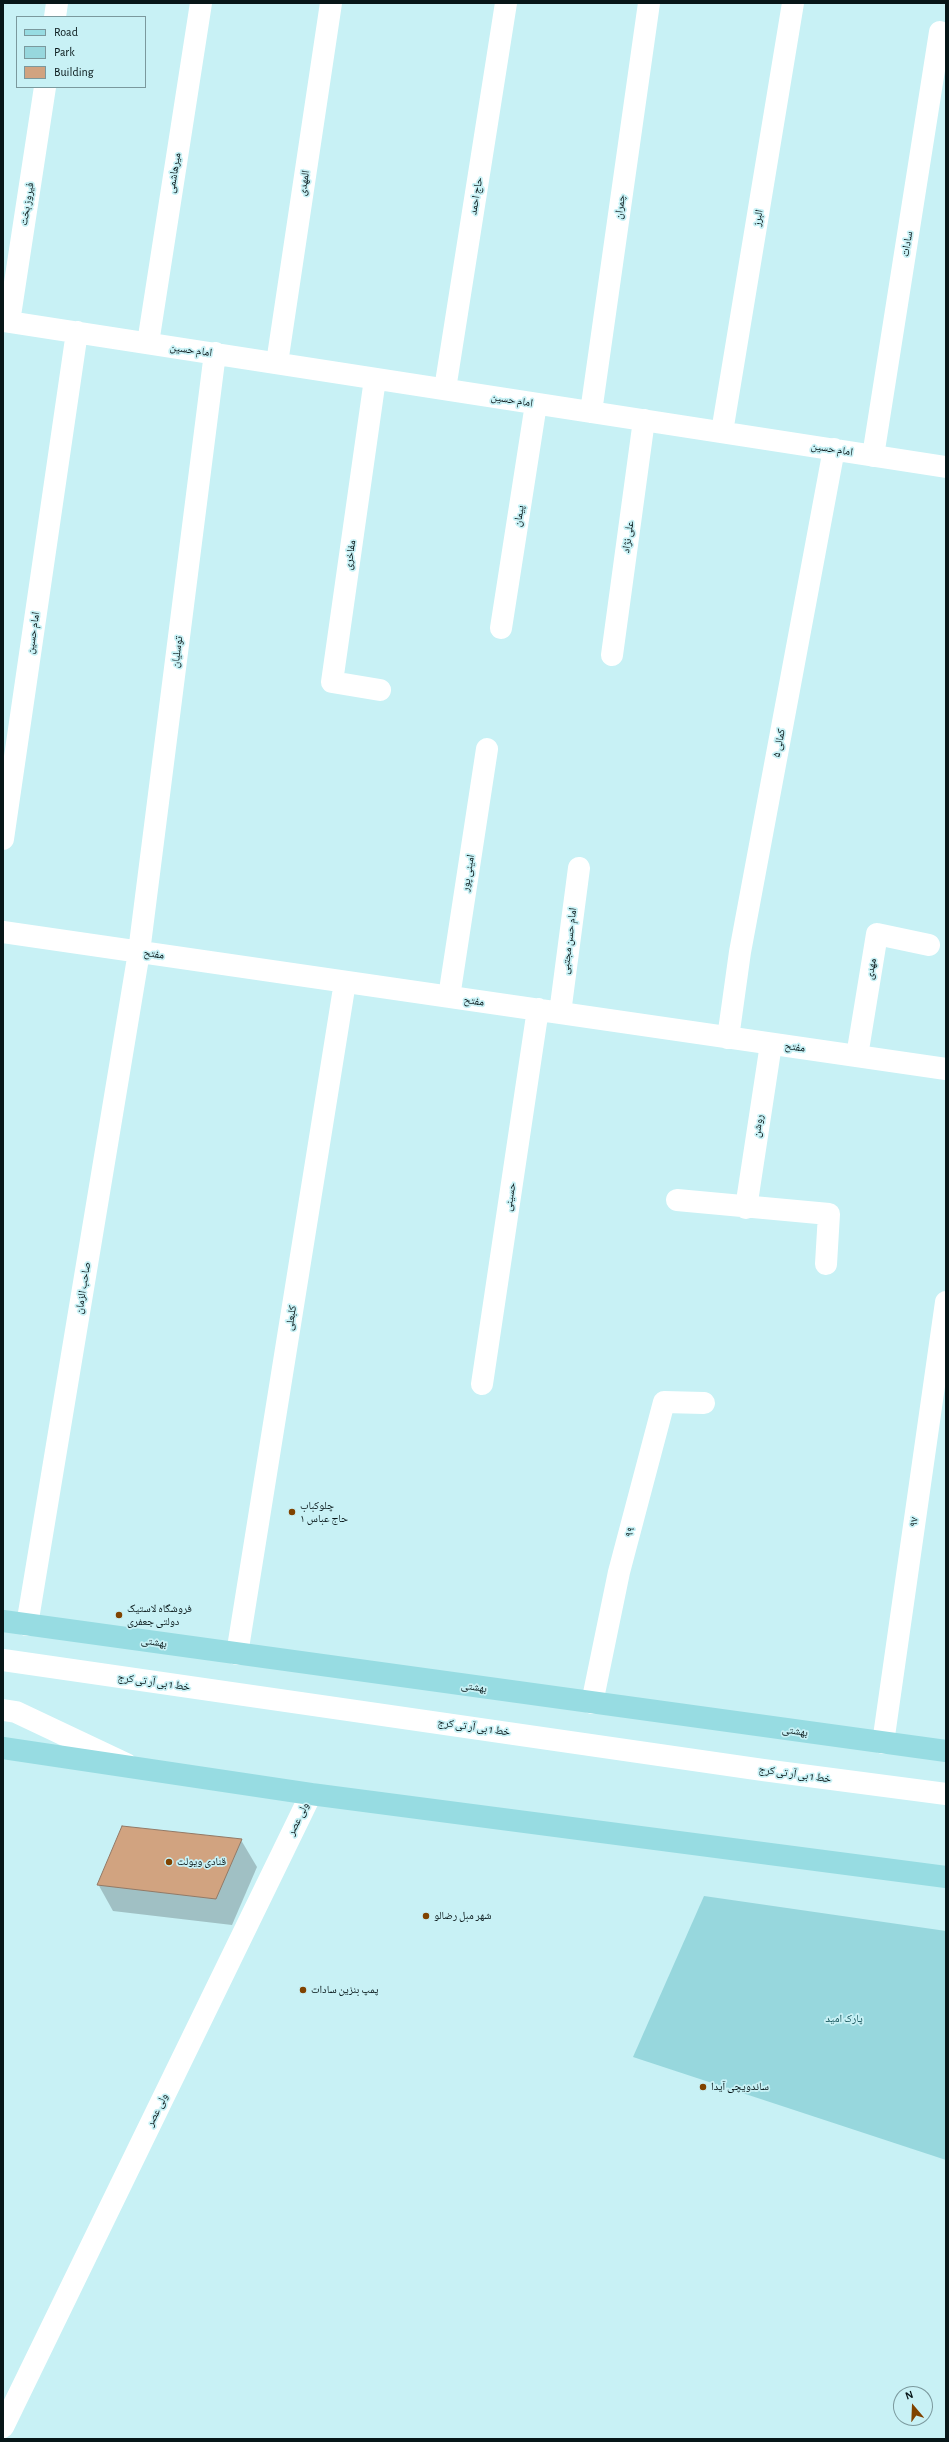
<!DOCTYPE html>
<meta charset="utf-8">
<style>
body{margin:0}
#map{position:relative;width:949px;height:2442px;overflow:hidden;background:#c8f1f5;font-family:"Alegreya Sans",sans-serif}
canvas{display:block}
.frame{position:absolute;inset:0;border:4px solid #071618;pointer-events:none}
.legend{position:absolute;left:16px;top:16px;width:130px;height:72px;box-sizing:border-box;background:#c8f1f5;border:1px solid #7b999d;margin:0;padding:5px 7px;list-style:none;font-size:12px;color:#071618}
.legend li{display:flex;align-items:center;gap:8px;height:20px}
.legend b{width:20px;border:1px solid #7b999d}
.north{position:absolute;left:893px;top:2386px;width:40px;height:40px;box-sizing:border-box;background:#c8f1f5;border:1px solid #7b999d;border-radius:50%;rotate:341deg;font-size:11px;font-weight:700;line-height:16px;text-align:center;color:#071618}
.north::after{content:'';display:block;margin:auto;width:14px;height:18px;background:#804300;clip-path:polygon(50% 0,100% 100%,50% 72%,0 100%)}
</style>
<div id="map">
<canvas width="949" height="2442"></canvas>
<div class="frame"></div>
<ul class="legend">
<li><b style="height:5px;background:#97dce2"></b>Road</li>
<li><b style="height:11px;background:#97d7dd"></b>Park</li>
<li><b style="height:11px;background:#d1a380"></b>Building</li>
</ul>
<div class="north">N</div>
</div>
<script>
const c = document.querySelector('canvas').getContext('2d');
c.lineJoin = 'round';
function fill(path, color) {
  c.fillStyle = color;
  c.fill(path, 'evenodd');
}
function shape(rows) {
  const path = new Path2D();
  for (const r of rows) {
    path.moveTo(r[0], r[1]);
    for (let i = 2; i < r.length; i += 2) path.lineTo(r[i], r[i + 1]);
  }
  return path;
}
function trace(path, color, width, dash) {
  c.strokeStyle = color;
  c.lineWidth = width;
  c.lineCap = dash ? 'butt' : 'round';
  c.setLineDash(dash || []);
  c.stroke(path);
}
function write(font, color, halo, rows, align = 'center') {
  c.font = font + ' "Alegreya Sans","Noto Naskh Arabic",sans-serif';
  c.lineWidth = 3.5;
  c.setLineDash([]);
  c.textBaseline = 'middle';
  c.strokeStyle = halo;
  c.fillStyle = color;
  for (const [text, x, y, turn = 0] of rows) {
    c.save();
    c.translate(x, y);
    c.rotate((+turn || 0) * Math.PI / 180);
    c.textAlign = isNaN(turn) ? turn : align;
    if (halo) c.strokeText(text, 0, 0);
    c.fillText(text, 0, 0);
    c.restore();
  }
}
const green = shape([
 [704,1896,946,1931,946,2160,633,2057]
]);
const shadow = shape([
 [241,1840,257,1867,232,1925,113,1911,98,1884]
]);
const building = shape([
 [122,1826,242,1839,216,1899,97,1885,122,1826]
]);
const minor = shape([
 [55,17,57,3],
 [3,321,946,467],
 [9,322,45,87],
 [148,343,201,3],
 [277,363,331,3],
 [375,379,332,682,380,690],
 [445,389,506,3],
 [591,412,649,3],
 [722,432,793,3],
 [873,456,940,32],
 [501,628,536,404],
 [612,655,644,420],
 [3,839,77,332],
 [3,932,946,1069],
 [449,997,487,749],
 [560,1013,579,868],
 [728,1038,740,952,834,449],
 [857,1056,877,934,929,945],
 [677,1200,829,1214,826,1264],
 [746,1208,771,1044],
 [482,1384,538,1009],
 [27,1625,139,952,215,353],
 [237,1654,345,982],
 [3,1660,763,1770,946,1794],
 [592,1703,619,1572,664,1402,704,1403],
 [3,1710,16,1712,126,1764],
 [883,1743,946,1302],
 [3,2427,311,1794]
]);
const major = shape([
 [3,1621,946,1751],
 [3,1748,311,1794,946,1877]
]);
const markers = [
 [292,1512,4,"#804300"],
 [119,1615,4,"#804300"],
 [169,1862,4,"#804300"],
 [426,1916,4,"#804300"],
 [303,1990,4,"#804300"],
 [703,2087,4,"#804300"]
];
const streetNames = [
 ["میرهاشمی",174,173,-81],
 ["المهدی",304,183,-81],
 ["حاج احمد",476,196,-81],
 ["فیروز بخت",27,204,-81],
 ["چمران",620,207,-82],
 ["البرز",758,218,-81],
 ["سادات",907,244,-81],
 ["امام حسین",191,350,8],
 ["امام حسین",512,400,9],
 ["امام حسین",832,449,9],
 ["پیمان",519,516,-81],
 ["علی نژاد",628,537,-82],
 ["مفاخری",350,555,-82],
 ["امام حسین",33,633,-82],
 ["توسلیان",177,652,-83],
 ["۵ کمالی",779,743,-79],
 ["امینی پور",468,873,-81],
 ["امام حسن مجتبی",569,941,-83],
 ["مفتح",154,954,8],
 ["مهدی",871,969,-80],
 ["مفتح",474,1001,8],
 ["مفتح",795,1047,8],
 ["روشن",758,1126,-82],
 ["حسینی",510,1197,-81],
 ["صاحب الزمان",83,1288,-81],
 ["کلبعلی",291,1318,-81],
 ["۹۷",914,1522,-82],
 ["۹۹",630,1532,-74],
 ["بهشتی",154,1642,8],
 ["خط 1 بی آر تی کرج",154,1682,8],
 ["بهشتی",474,1687,8],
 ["خط 1 بی آر تی کرج",474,1727,8],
 ["بهشتی",795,1731,8],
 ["خط 1 بی آر تی کرج",795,1774,8],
 ["ولی عصر",298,1819,-64],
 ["ولی عصر",157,2110,-64]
];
const poiNames = [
 ["چلوکباب",300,1506],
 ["حاج عباس ۱",300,1519],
 ["فروشگاه لاستیک",127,1609],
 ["دولتی جعفری",127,1622],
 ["قنادی ویولت",177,1862],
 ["شهر مبل رضالو",434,1916],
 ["پمپ بنزین سادات",311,1990],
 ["ساندویچی آیدا",711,2087]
];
const parkNames = [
 ["پارک امید",844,2019]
];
fill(green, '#97d7dd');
fill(shadow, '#0003');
fill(building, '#d1a380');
trace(building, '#927966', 1);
trace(minor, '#fff', 22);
trace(major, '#97dce2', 22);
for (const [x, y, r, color] of markers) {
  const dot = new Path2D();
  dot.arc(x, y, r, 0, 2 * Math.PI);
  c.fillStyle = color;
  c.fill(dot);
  trace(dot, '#c8f1f5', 1.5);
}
write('11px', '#071618', '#c8f1f5', streetNames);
write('11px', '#071618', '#c8f1f5', poiNames, 'left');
write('11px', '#125157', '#c8f1f5', parkNames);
</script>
